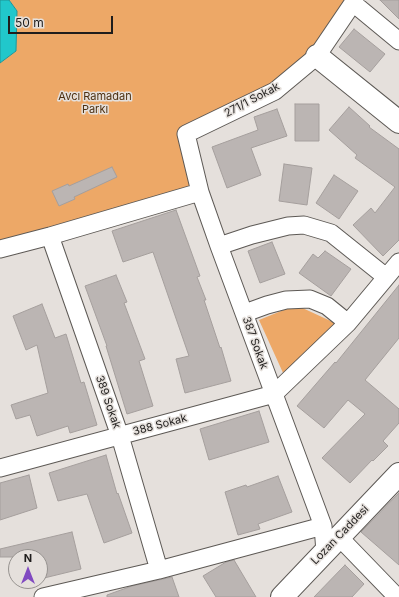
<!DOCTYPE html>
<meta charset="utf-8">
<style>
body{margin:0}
#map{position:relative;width:399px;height:597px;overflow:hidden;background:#e5e0dc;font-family:Inter,sans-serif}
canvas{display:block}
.north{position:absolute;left:8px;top:549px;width:40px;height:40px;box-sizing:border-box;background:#e5e0dc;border:1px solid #96928f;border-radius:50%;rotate:0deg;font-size:11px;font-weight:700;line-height:16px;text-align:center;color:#1f1d1c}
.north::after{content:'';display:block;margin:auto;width:14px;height:18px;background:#814ac1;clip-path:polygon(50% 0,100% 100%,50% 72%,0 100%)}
.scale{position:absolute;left:8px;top:16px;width:105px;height:18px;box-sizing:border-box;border:2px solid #1f1d1c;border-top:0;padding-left:5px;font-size:12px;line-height:14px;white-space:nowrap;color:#1f1d1c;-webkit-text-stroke:3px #e5e0dc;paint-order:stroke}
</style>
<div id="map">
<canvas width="399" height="597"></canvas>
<div class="north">N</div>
<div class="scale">50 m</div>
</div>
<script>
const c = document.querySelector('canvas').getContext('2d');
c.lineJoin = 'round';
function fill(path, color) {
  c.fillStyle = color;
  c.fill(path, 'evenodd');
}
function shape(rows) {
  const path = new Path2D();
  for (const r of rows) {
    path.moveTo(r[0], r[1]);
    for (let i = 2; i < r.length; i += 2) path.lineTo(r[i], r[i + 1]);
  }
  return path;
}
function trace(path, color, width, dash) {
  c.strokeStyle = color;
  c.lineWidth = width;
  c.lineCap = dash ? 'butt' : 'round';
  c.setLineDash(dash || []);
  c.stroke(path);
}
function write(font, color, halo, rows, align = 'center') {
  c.font = font + ' Inter,sans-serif';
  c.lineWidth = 3;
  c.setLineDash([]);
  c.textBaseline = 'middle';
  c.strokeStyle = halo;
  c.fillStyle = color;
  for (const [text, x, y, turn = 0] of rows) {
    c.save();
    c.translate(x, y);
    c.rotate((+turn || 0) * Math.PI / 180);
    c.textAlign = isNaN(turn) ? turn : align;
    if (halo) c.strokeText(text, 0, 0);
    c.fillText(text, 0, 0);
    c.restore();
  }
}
const green = shape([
 [9,0,355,0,317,56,186,134,200,192,0,249,0,63,16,51,17,11],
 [296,305,335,323,284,375,259,320]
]);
const water = shape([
 [0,0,9,0,17,11,16,51,0,63,0,0]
]);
const building = shape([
 [380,0,399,0,399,19,380,0],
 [354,29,385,54,370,72,339,47,354,29],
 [295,104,319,104,319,141,295,141,295,104],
 [349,107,370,126,369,127,399,149,399,240,383,256,353,225,371,208,375,213,395,187,355,158,357,155,329,130,349,107],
 [277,109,287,136,251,148,261,175,227,188,212,147,258,130,254,117,277,109],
 [284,164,312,168,307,205,279,201,284,164],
 [112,167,117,177,74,197,75,199,59,206,52,191,68,184,69,186,112,167],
 [334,175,358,191,339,219,316,203,334,175],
 [176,210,200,276,197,277,206,300,204,300,220,348,221,347,231,381,185,393,176,359,189,356,153,252,123,262,112,231,176,210],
 [272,242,285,274,260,283,248,251,272,242],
 [325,251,351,269,331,296,299,273,313,254,318,258,325,251],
 [116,275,127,302,124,303,145,359,139,361,153,406,127,414,106,346,107,346,85,286,116,275],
 [399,285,399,338,365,380,399,409,399,423,383,441,388,446,373,461,372,460,350,483,322,458,365,414,348,400,324,428,297,406,335,362,336,363,399,285],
 [42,304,55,338,66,334,81,383,84,382,97,425,70,433,68,426,37,436,30,415,16,419,11,405,48,393,37,345,26,350,13,316,42,304],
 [259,411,269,442,209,460,200,429,259,411],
 [106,455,117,494,118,493,132,533,104,543,87,494,58,501,49,473,106,455],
 [29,475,37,508,0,520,0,483,29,475],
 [278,476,292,512,258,524,260,529,238,535,225,492,246,485,247,487,278,476],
 [399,493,399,565,361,532,399,493],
 [72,532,81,569,40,579,40,557,0,557,0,549,72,532],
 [234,560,256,597,216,597,203,576,226,562,234,560],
 [345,565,364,584,352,597,314,597,345,565],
 [172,577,179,597,107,597,107,595,132,586,172,577]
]);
const street = shape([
 [353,3,399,41],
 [50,236,120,436,159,570],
 [219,246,252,235,288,226,304,225,331,233,386,277],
 [0,249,50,236,200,192],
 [245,313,267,305,286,300,310,299,327,306,348,323],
 [0,468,274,394,348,323,399,262],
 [339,537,397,597],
 [325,552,323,526,219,246,200,192,186,134,275,91,317,56,355,0],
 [43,597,159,570,323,526]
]);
const secondary = shape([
 [317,56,399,122],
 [282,597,399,474]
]);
const parkNames = [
 ["Avcı Ramadan",95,97],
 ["Parkı",95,110]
];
const streetNames = [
 ["271/1 Sokak",252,100,-28],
 ["387 Sokak",255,343,70],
 ["389 Sokak",108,402,71],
 ["388 Sokak",160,425,-15],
 ["Lozan Caddesi",340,535,-46]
];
fill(green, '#eda867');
fill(water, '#21c7cb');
trace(water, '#209496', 1);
fill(building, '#bbb5b3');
trace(building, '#a59f9d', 1);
trace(street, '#5d5955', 19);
trace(secondary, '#5d5955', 24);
trace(street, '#fff', 17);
trace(secondary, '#fff', 22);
write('11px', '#4d3011', '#e5e0dc', parkNames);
write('11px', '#1f1d1c', '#e5e0dc', streetNames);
</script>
